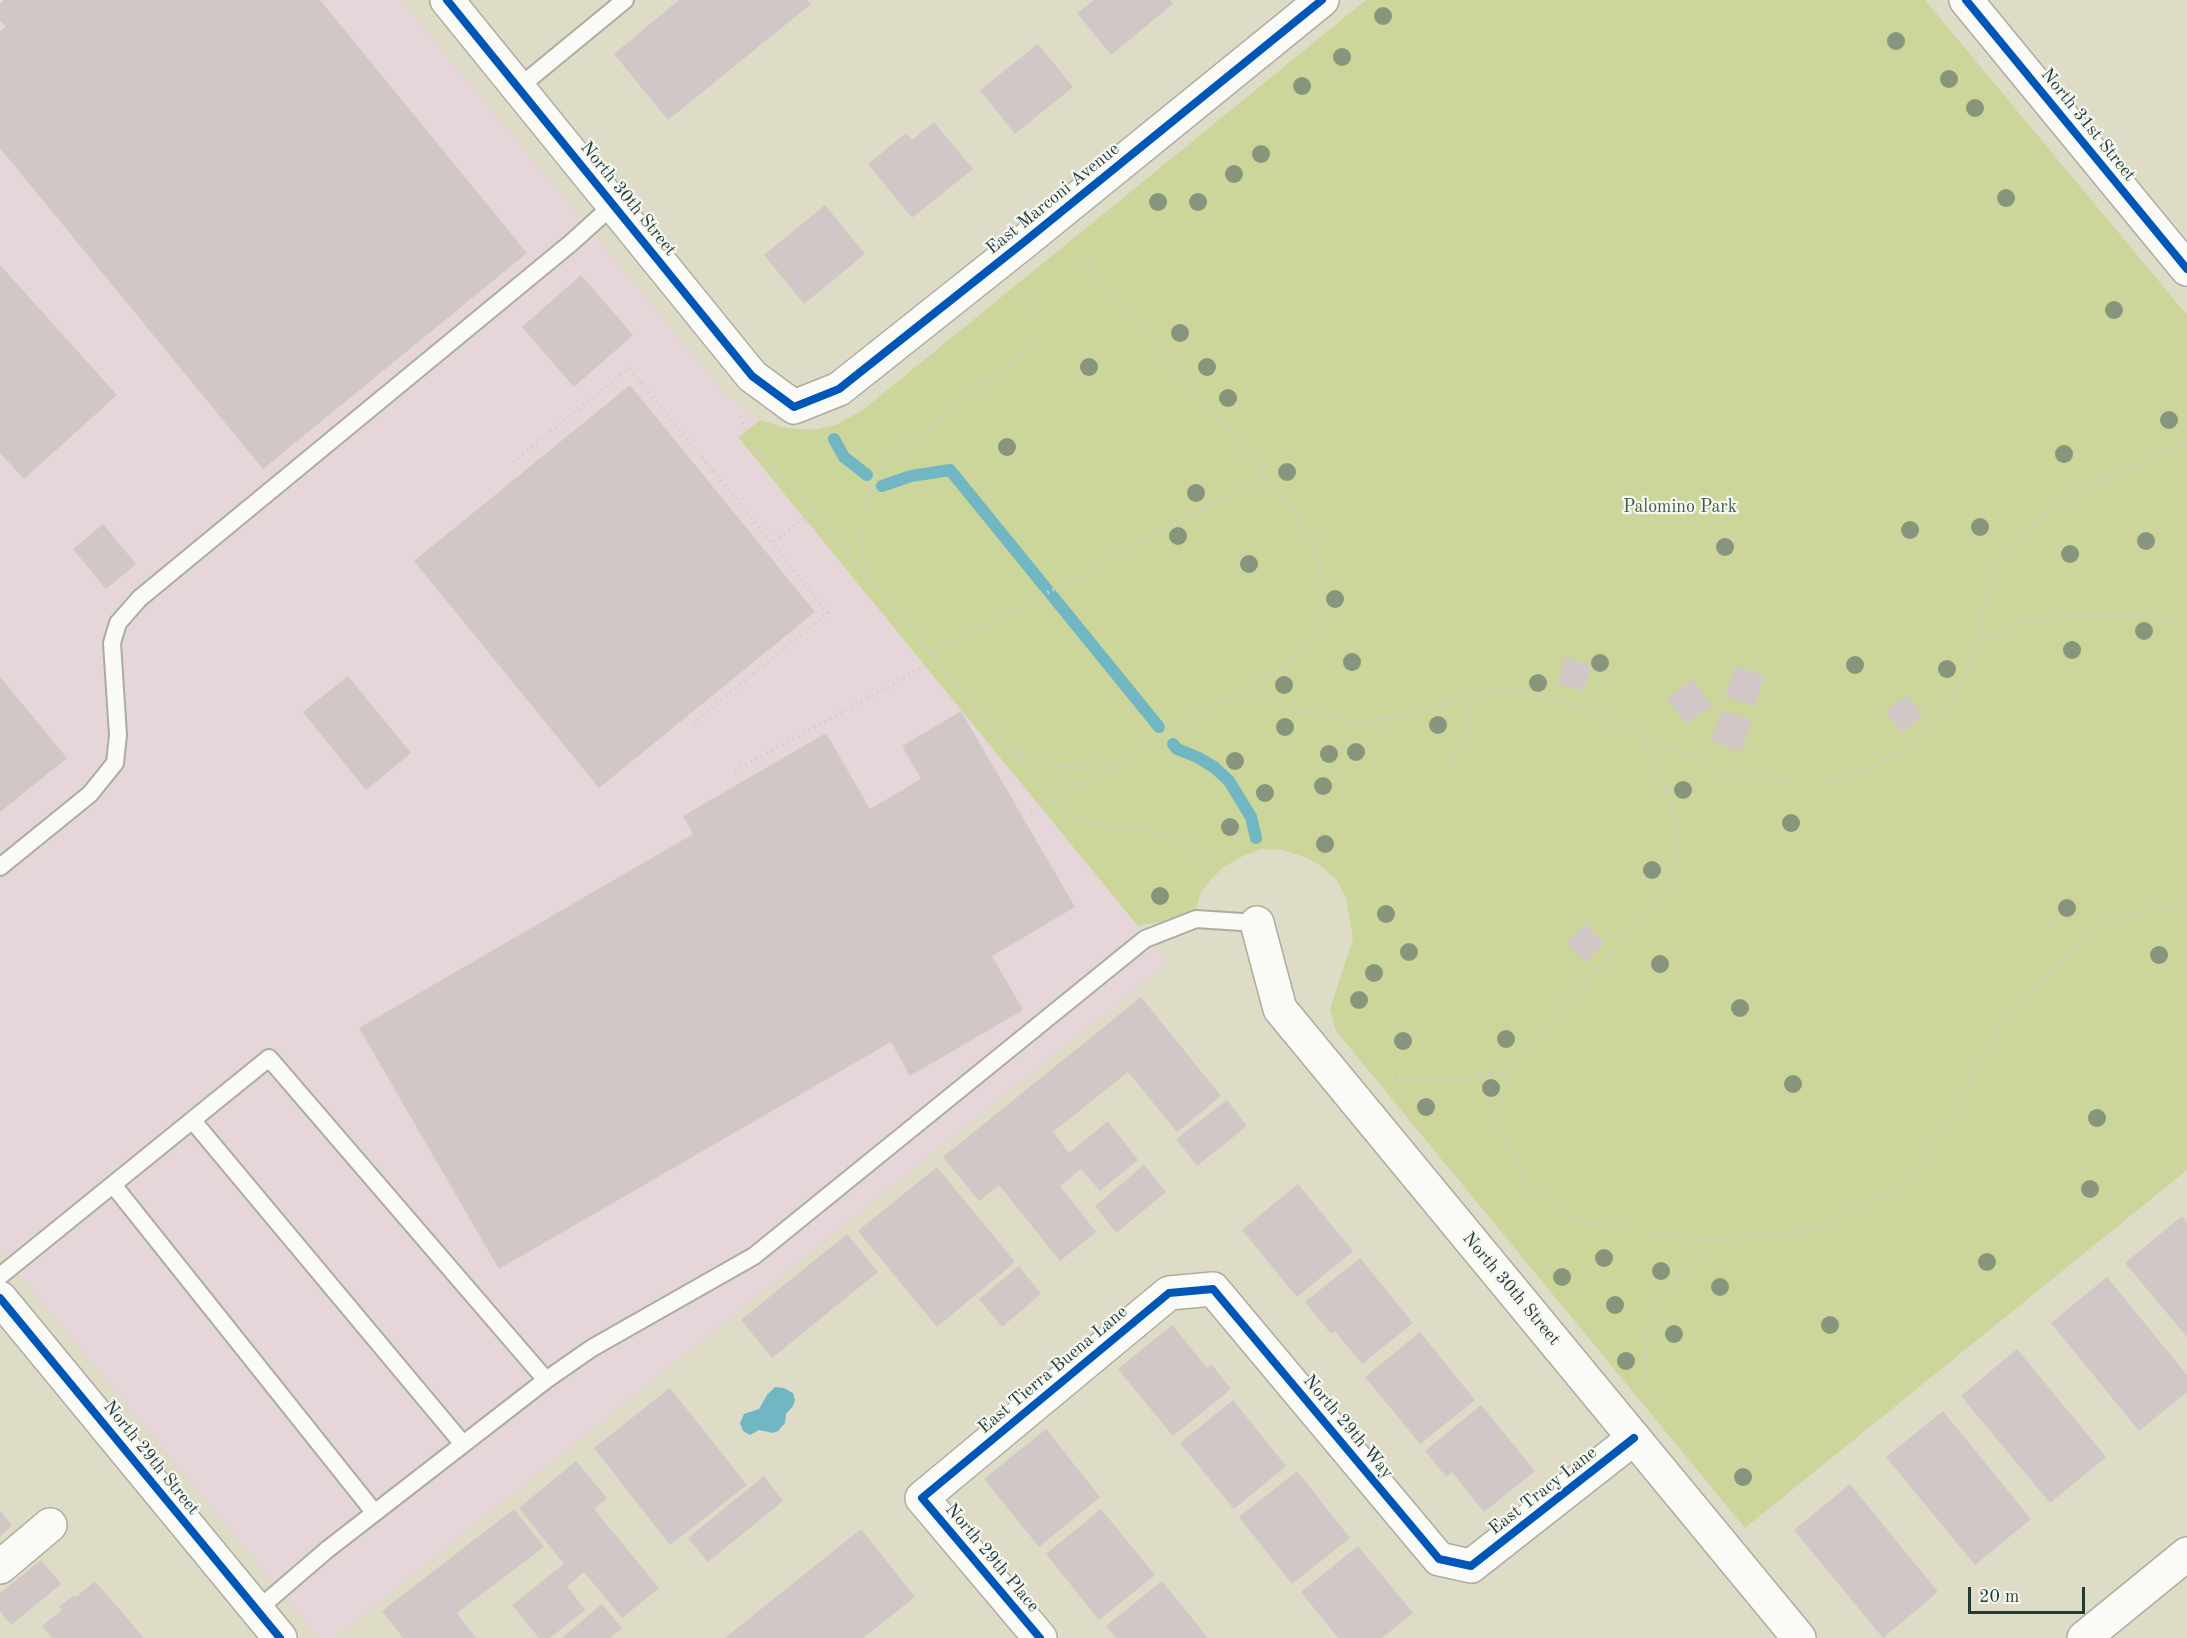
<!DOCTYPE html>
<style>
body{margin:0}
#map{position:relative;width:2187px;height:1638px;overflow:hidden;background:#dedbc7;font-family:"Old Standard TT",serif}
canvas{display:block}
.scale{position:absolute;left:1968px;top:1587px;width:117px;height:27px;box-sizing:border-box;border:3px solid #1f3d34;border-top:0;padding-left:8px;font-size:18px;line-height:21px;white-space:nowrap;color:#1f3d34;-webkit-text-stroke:4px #f6f6f2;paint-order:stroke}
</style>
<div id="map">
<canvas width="2187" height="1638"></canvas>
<div class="scale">20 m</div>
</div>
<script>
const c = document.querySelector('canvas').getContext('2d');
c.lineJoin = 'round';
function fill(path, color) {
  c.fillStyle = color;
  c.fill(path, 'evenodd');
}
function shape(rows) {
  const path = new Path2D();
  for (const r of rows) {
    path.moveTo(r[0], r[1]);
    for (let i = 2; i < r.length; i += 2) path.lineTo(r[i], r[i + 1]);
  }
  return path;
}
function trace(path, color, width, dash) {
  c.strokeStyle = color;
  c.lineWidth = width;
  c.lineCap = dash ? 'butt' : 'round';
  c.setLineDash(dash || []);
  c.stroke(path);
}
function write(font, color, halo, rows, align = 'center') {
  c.font = font + ' "Old Standard TT",serif';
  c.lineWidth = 4.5;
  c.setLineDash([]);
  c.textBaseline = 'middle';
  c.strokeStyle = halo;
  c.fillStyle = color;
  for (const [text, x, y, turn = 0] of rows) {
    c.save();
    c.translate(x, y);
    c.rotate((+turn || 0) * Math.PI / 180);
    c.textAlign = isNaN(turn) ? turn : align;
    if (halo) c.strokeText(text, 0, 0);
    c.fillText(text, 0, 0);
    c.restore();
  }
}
const built = shape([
 [0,0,401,0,725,394,760,420,739,438,1167,963,335,1638,319,1638,0,1251]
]);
const green = shape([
 [1366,0,1925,0,2187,315,2187,1170,1745,1528,1336,1031,1330,1009,1353,939,1346,898,1336,879,1321,866,1304,857,1283,850,1262,849,1243,856,1224,867,1212,878,1200,894,1195,915,1138,926,738,437,760,420,786,428,815,430,838,424,864,409]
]);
const water = shape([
 [775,1387,784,1388,793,1393,795,1400,793,1406,786,1414,785,1423,778,1431,773,1433,759,1430,750,1435,743,1431,740,1423,744,1414,759,1409,767,1395]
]);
const stream = shape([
 [834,439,844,457,867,475],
 [882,486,911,476,950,470,1159,727],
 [1173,744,1177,749,1197,757,1214,767,1229,781,1251,817,1256,838]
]);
const building = shape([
 [4,0,320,0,527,253,263,469,0,148,0,31,6,27,0,20,0,4],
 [679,0,807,0,811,4,668,120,614,54],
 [1094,0,1170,0,1173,4,1111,55,1077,13],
 [1038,44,1073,87,1015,134,980,90],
 [934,122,973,169,912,218,868,164,906,133,912,140],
 [825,205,865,254,804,304,764,255],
 [0,265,117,395,24,479,0,453],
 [581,275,633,335,574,387,522,327],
 [630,385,815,612,599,788,414,561],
 [103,524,136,564,106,589,73,549],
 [1565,657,1591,665,1584,691,1558,684],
 [1735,666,1765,676,1755,706,1725,697],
 [348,676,411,753,366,790,303,712],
 [0,677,67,758,0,812],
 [1692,679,1712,705,1687,724,1667,699],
 [1906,695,1923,716,1902,733,1885,712],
 [1722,710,1751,720,1741,751,1711,741],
 [961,711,1075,907,992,956,1023,1010,910,1076,891,1042,499,1269,359,1028,693,834,683,816,826,733,870,809,921,779,902,746],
 [1586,924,1605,943,1585,962,1566,942],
 [1141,997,1221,1096,1177,1132,1128,1072,1053,1132,1069,1153,1108,1121,1138,1160,1100,1191,1081,1169,1060,1186,1096,1232,1060,1261,999,1185,979,1201,943,1157],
 [1227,1100,1247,1126,1197,1166,1176,1139],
 [1144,1165,1166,1192,1116,1233,1095,1206],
 [937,1167,1015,1262,937,1327,858,1231],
 [1298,1184,1353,1251,1297,1297,1242,1230],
 [2182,1216,2187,1223,2187,1337,2125,1263],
 [847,1234,878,1272,772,1358,741,1320],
 [1360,1258,1413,1323,1362,1364,1335,1331,1331,1334,1305,1302],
 [1019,1266,1041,1294,1002,1327,979,1299],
 [2107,1277,2187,1375,2187,1392,2139,1431,2051,1323],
 [1172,1325,1207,1368,1211,1364,1231,1389,1173,1436,1118,1369],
 [1420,1332,1475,1400,1420,1444,1365,1377],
 [2017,1349,2106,1457,2050,1503,1961,1396],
 [670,1388,747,1485,670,1545,594,1448],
 [1233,1400,1286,1466,1234,1509,1180,1443],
 [1481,1405,1535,1471,1484,1512,1452,1472,1446,1477,1425,1451],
 [1943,1411,2031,1519,1975,1565,1886,1457],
 [1046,1429,1100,1497,1039,1547,984,1479],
 [576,1461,607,1498,594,1509,659,1588,622,1618,584,1572,567,1586,585,1610,550,1638,539,1638,512,1605,564,1564,519,1508],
 [1297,1471,1350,1538,1292,1584,1239,1517],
 [764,1476,783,1501,708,1562,688,1538],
 [1850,1484,1938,1592,1883,1638,1794,1530],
 [514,1509,544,1547,457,1613,476,1638,403,1638,382,1611],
 [1101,1509,1155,1575,1099,1620,1046,1554],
 [0,1510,12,1526,0,1536],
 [861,1529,915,1597,863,1638,725,1638],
 [1358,1546,1413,1613,1382,1638,1338,1638,1301,1592],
 [41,1560,61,1584,11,1625,0,1611,0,1593],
 [95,1581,144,1638,52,1638,42,1626,62,1610,59,1607,74,1595,76,1597],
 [1162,1581,1208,1638,1116,1638,1106,1626],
 [602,1604,622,1628,610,1638,562,1638]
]);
const path = shape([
 [740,417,749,438,768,463,806,501,1051,800,1068,813,1091,823,1113,829,1147,829,1168,835,1221,863],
 [513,462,629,368,772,543,813,511],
 [868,576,862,552,864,508,877,474,887,462,1030,347,1040,332,1043,320,1025,295],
 [1978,641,2014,625,2045,618,2091,615,2146,616,2187,624],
 [930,653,1049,592,1264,475],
 [1246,669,1259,688,1289,709,1361,723,1412,714,1498,689,1536,694,1580,705,1640,735,1739,775,1797,783,1826,784,1868,770,1911,745,1937,723,1961,684,1978,641,1984,600,1993,572,2006,549,2046,512,2094,482,2148,464,2187,441],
 [693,723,828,613,772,543],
 [1640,735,1666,790,1677,821,1679,864,1668,893,1536,1034,1508,1073,1499,1110,1504,1137,1529,1183,1550,1203,1577,1219,1625,1229,1684,1237,1722,1238,1782,1235,1815,1228,1856,1212,1896,1186,1922,1160,1939,1135,1962,1092,2006,1019,2059,962,2094,932,2114,921,2146,912,2187,906],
 [1011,749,1043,762,1065,768,1108,768],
 [1449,766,1466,737,1471,711,1465,697],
 [735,771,936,660],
 [1031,812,1280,671,1301,651,1315,626,1320,607,1322,579,1313,537,1264,475,1078,252],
 [1386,1078,1450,1079,1508,1073],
 [1652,1400,1645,1370,1645,1350,1647,1332,1654,1314,1664,1294,1680,1274,1721,1238]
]);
const lane = shape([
 [518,88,625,0],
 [0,867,90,794,115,763,118,735,112,643,118,623,140,598,571,243,613,205],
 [193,1121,463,1444],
 [114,1186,374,1512],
 [0,1276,269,1058,546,1380,328,1549,257,1610],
 [546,1380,592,1348,754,1256,1145,939,1196,919,1257,923]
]);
const street = shape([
 [447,0,752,376,794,407,839,389,1024,242,1322,0],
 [1966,0,2187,269],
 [1257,923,1280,1009,1799,1638],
 [0,1567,50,1525],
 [1040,1638,922,1498,1169,1293,1213,1289,1439,1559,1471,1566,1634,1438],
 [2084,1638,2187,1554]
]);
const secondary = shape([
 [0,1298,280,1638]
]);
const cycleway = shape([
 [447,0,752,376,794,407,839,389,1024,242,1322,0],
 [1966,0,2187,269],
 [0,1298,280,1638],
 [1040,1638,922,1498,1169,1293,1213,1289,1439,1559,1471,1566,1634,1438]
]);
const trees = [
 [1383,16],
 [1896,41],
 [1342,57],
 [1949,79],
 [1302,86],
 [1975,108],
 [1261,154],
 [1234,174],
 [2006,198],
 [1158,202],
 [1198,202],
 [2114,310],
 [1180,333],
 [1089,367],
 [1207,367],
 [1228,398],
 [2169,420],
 [1007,447],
 [2064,454],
 [1287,472],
 [1196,493],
 [1980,527],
 [1910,530],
 [1178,536],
 [2146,541],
 [1725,547],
 [2070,554],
 [1249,564],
 [1335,599],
 [2144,631],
 [2072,650],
 [1352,662],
 [1600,663],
 [1855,665],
 [1947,669],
 [1538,683],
 [1284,685],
 [1438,725],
 [1285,727],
 [1356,752],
 [1329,754],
 [1235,761],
 [1323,786],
 [1683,790],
 [1265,793],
 [1791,823],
 [1230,827],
 [1325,844],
 [1652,870],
 [1160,896],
 [2067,908],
 [1386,914],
 [1409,952],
 [2159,955],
 [1660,964],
 [1374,973],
 [1359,1000],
 [1740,1008],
 [1506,1039],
 [1403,1041],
 [1793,1084],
 [1491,1088],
 [1426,1107],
 [2097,1118],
 [2090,1189],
 [1604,1258],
 [1987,1262],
 [1661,1271],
 [1562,1277],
 [1720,1287],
 [1615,1305],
 [1830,1325],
 [1674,1334],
 [1626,1361],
 [1743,1477]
];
const streetNames = [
 ["North 31st Street",2088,125,51],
 ["North 30th Street",628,199,51],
 ["East Marconi Avenue",1053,199,-39],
 ["North 30th Street",1511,1289,50],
 ["East Tierra Buena Lane",1053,1370,-40],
 ["North 29th Way",1348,1427,50],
 ["North 29th Street",151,1458,51],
 ["East Tracy Lane",1543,1491,-38],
 ["North 29th Place",992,1558,50]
];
const parkNames = [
 ["Palomino Park",1680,507]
];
fill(built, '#e6d6da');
fill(green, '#ccd69a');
fill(water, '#70b7c3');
trace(stream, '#70b7c3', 12);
fill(building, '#d1c7c6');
trace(lane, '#acad9f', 20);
trace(street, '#acad9f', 36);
trace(secondary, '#acad9f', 36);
trace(path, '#d0d1cb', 4, [1.5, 4.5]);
trace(lane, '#fafaf7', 16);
trace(street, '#fafaf7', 33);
trace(secondary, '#fafaf7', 33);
trace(cycleway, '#0057b8', 8);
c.fillStyle = '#87957d';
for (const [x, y] of trees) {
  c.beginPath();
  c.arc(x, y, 9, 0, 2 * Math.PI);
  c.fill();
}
write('18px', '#1f3d34', '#f6f6f2', streetNames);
write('18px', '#3f5b41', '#f6f6f2', parkNames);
</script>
